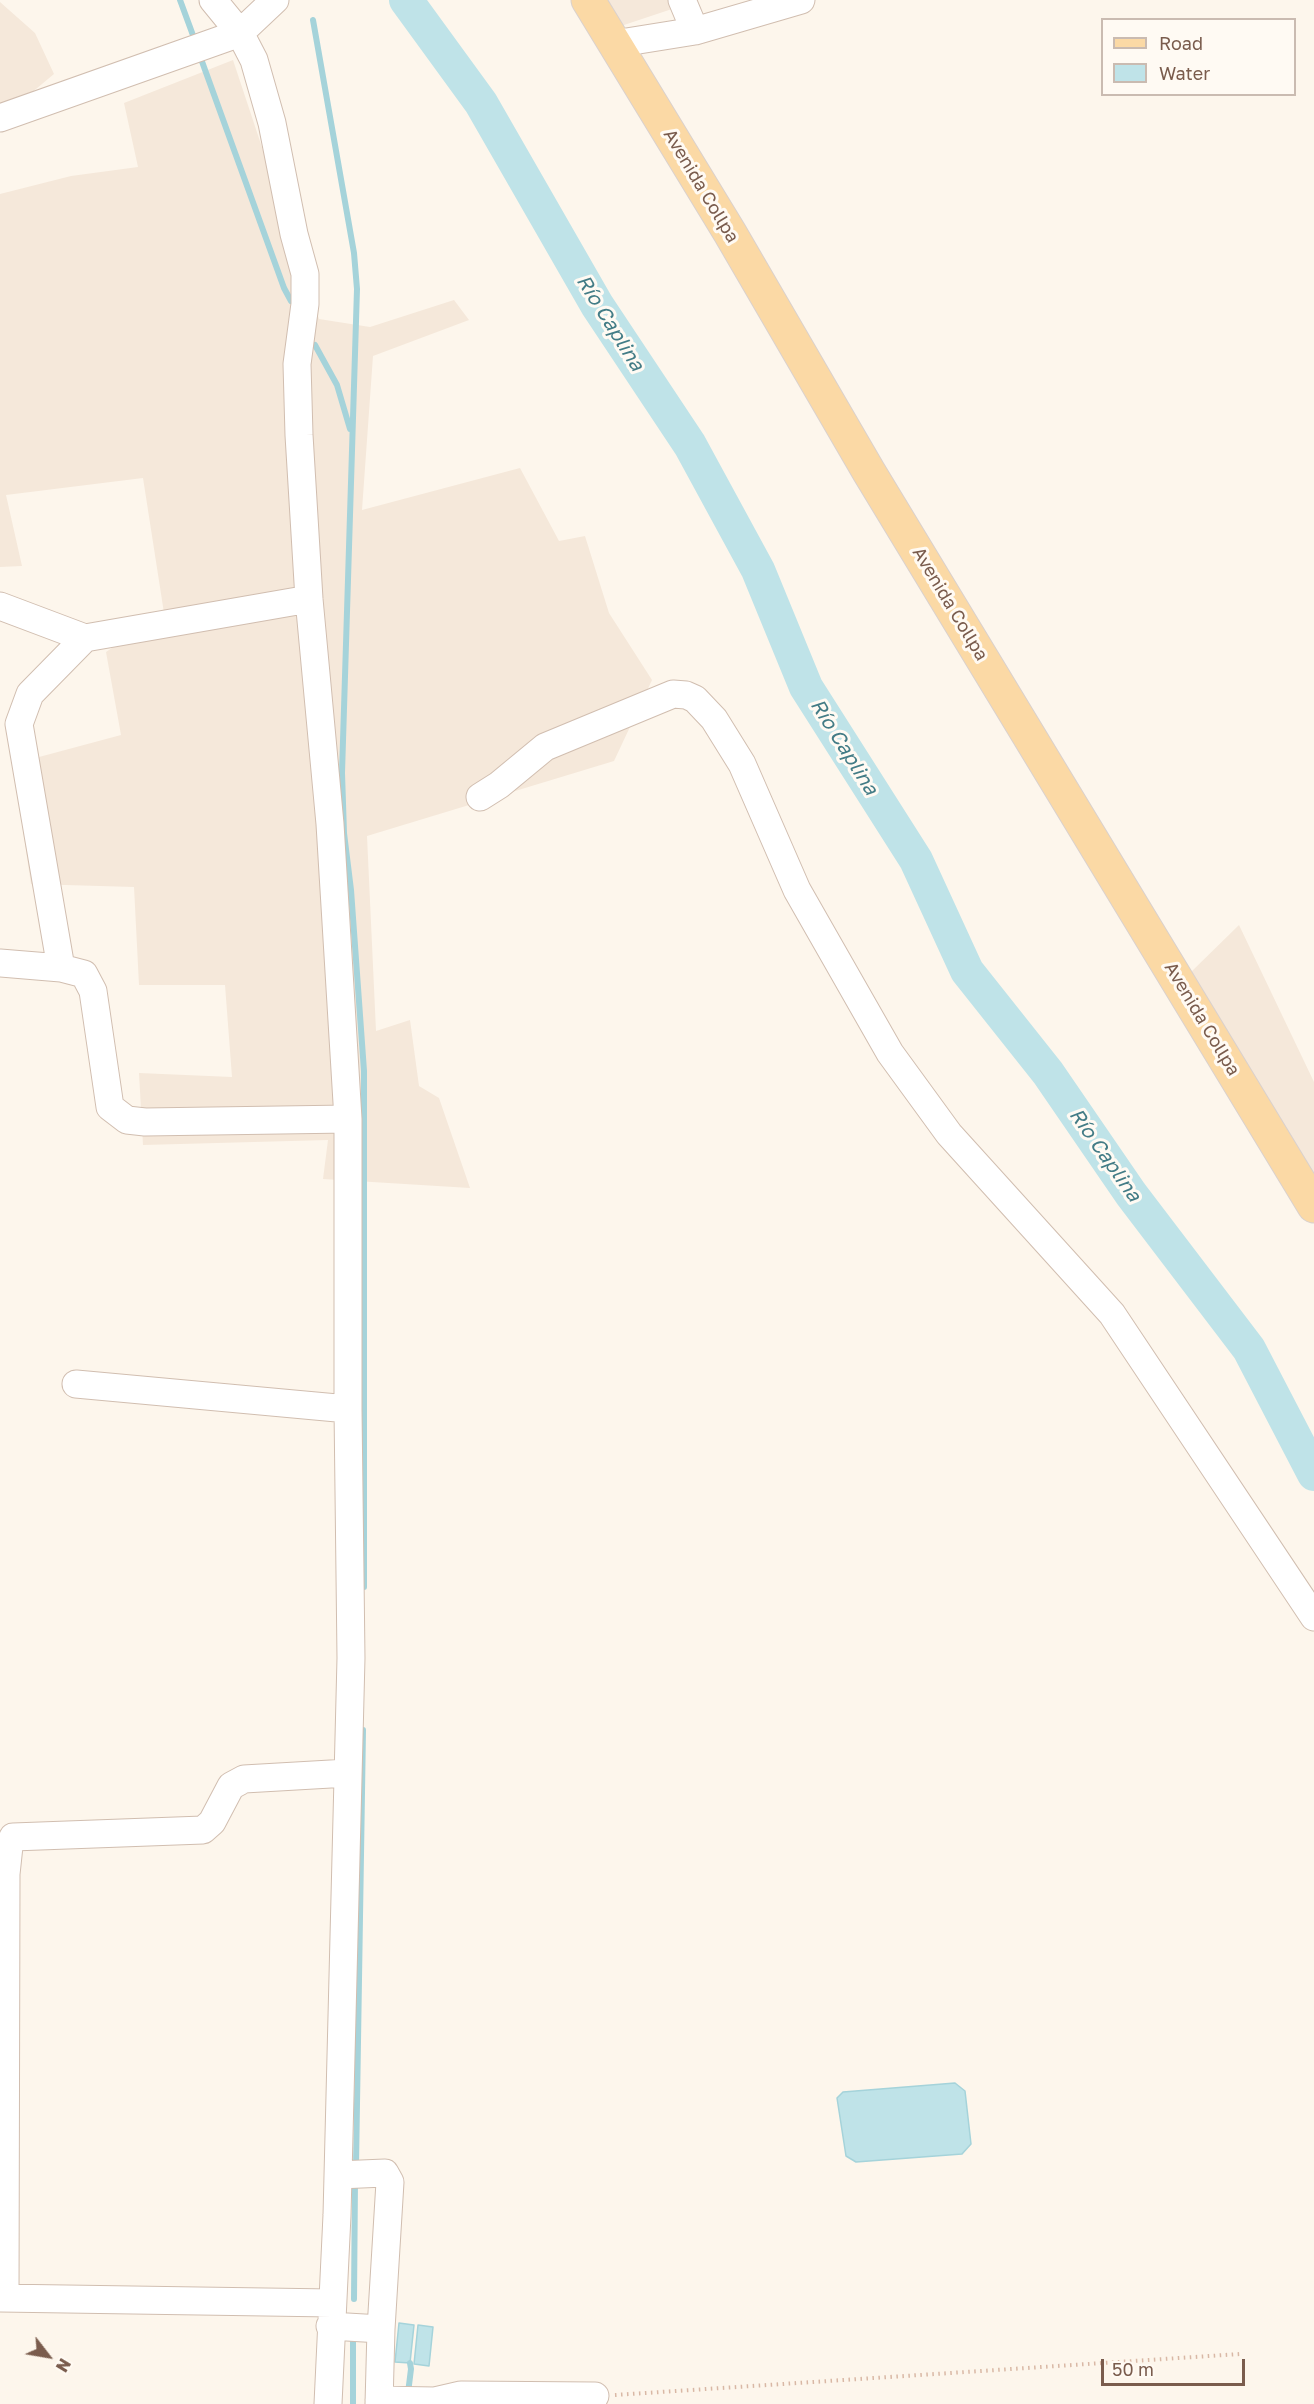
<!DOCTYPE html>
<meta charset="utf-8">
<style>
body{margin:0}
#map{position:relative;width:1314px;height:2404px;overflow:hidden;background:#fdf6ec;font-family:"Golos Text",sans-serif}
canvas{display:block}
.legend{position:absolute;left:1101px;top:18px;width:195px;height:78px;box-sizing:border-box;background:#fffaf3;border:2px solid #cabbb1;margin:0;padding:8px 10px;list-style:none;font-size:18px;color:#7a5c4d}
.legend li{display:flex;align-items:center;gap:12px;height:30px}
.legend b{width:30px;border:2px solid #cabbb1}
.north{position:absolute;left:18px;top:2326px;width:60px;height:60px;-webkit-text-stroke:4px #fffaf3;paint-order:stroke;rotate:121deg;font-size:16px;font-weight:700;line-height:24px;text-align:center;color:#7a5c4d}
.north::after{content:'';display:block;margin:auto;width:21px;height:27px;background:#7a5c4d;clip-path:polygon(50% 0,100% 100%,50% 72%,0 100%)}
.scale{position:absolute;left:1101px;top:2359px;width:144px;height:27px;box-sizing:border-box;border:3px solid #7a5c4d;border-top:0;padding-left:8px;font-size:18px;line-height:21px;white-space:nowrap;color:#7a5c4d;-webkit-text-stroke:4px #fffaf3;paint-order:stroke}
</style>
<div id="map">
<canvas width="1314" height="2404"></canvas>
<ul class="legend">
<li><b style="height:8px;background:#fbd9a5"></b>Road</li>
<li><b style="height:16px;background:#bfe3e8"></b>Water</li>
</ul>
<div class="north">N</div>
<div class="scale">50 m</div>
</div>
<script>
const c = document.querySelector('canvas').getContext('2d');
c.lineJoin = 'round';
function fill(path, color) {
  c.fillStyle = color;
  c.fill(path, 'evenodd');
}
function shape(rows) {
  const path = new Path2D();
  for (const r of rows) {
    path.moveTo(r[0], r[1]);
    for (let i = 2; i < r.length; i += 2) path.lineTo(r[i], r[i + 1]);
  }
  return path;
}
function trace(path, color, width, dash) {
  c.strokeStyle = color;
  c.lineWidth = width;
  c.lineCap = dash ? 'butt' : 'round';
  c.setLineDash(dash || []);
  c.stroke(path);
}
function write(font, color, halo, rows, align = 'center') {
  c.font = font + ' "Golos Text",sans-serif';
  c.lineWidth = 6;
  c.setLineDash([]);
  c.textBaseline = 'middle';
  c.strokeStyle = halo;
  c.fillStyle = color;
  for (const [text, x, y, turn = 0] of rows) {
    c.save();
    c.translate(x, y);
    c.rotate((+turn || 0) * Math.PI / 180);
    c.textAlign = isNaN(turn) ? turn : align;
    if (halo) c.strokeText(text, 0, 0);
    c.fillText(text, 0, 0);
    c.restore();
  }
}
const residential = shape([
 [606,0,699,0,621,26],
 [0,2,35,33,54,74,0,119],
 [233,60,319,319,370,327,454,300,469,320,373,356,362,510,520,468,559,541,585,536,609,613,652,680,614,761,367,836,376,1031,410,1020,419,1086,439,1098,470,1188,323,1179,328,1140,143,1145,139,1073,232,1077,225,985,139,985,134,887,31,884,13,764,121,735,106,652,164,613,143,478,6,495,22,566,0,567,0,194,71,176,138,167,124,103],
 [1239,925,1314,1082,1314,1182,1191,972]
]);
const water = shape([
 [955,2083,965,2091,971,2144,962,2154,856,2162,846,2156,837,2098,843,2092,955,2083],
 [399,2323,414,2325,410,2363,395,2362,399,2323],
 [418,2325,433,2327,429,2366,414,2364,418,2325]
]);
const stream = shape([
 [180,0,194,38],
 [313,20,354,253,357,289,342,773,344,833,351,890,364,1071,364,1587],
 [200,56,284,288,291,301],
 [315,345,337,385,350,429],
 [356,2166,363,1730],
 [354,2299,355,2180],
 [408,2393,411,2369,410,2363],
 [353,2404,353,2337]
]);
const river = shape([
 [406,0,481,103,597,305,690,445,758,570,806,687,916,860,967,971,1048,1073,1131,1194,1249,1349,1314,1474]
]);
const path = shape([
 [615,2395,1240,2354]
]);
const minor = shape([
 [275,0,240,33,254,60,272,123,294,234,305,274,305,304,297,364,299,435,309,599,330,824,348,1119,348,1409,351,1658,337,2215,328,2404],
 [682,0,695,31],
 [614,44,695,31,801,0],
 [0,118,240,33,213,0],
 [0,606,85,638,309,599],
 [480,797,499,785,545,747,673,694,686,695,695,699,714,719,742,764,797,890,890,1053,949,1134,1112,1314,1314,1617],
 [0,963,61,968,84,974,93,991,110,1107,127,1120,145,1122,348,1119],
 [61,968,19,724,30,694,85,638],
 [76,1384,348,1409],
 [338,2175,385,2173,390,2182,381,2329],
 [0,2298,332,2303],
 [5,2298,6,1874,9,1846,13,1837,203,1830,212,1822,231,1786,244,1779,348,1773],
 [330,2326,381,2329,379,2404],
 [379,2400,435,2401,461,2395,595,2396]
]);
const major = shape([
 [588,0,730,233,869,472,1314,1206]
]);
const streetNames = [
 ["Avenida Collpa",701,186,59],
 ["Avenida Collpa",950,604,59],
 ["Avenida Collpa",1202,1019,59]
];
const waterNames = [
 ["Río Caplina",610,323,58],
 ["Río Caplina",844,747,58],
 ["Río Caplina",1105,1155,55]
];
fill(residential, '#f5e8da');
fill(water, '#bfe3e8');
trace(water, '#a5d3da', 1.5);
trace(stream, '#a5d3da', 6);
trace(river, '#bfe3e8', 34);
trace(minor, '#d1beb0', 29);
trace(major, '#dad1cd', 35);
trace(path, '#d9b8a5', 4, [1.5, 4.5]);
trace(minor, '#fff', 27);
trace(major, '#fbd9a5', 33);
write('18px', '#7a5c4d', '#fffaf3', streetNames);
write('italic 20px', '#437c86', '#fffaf3', waterNames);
</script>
